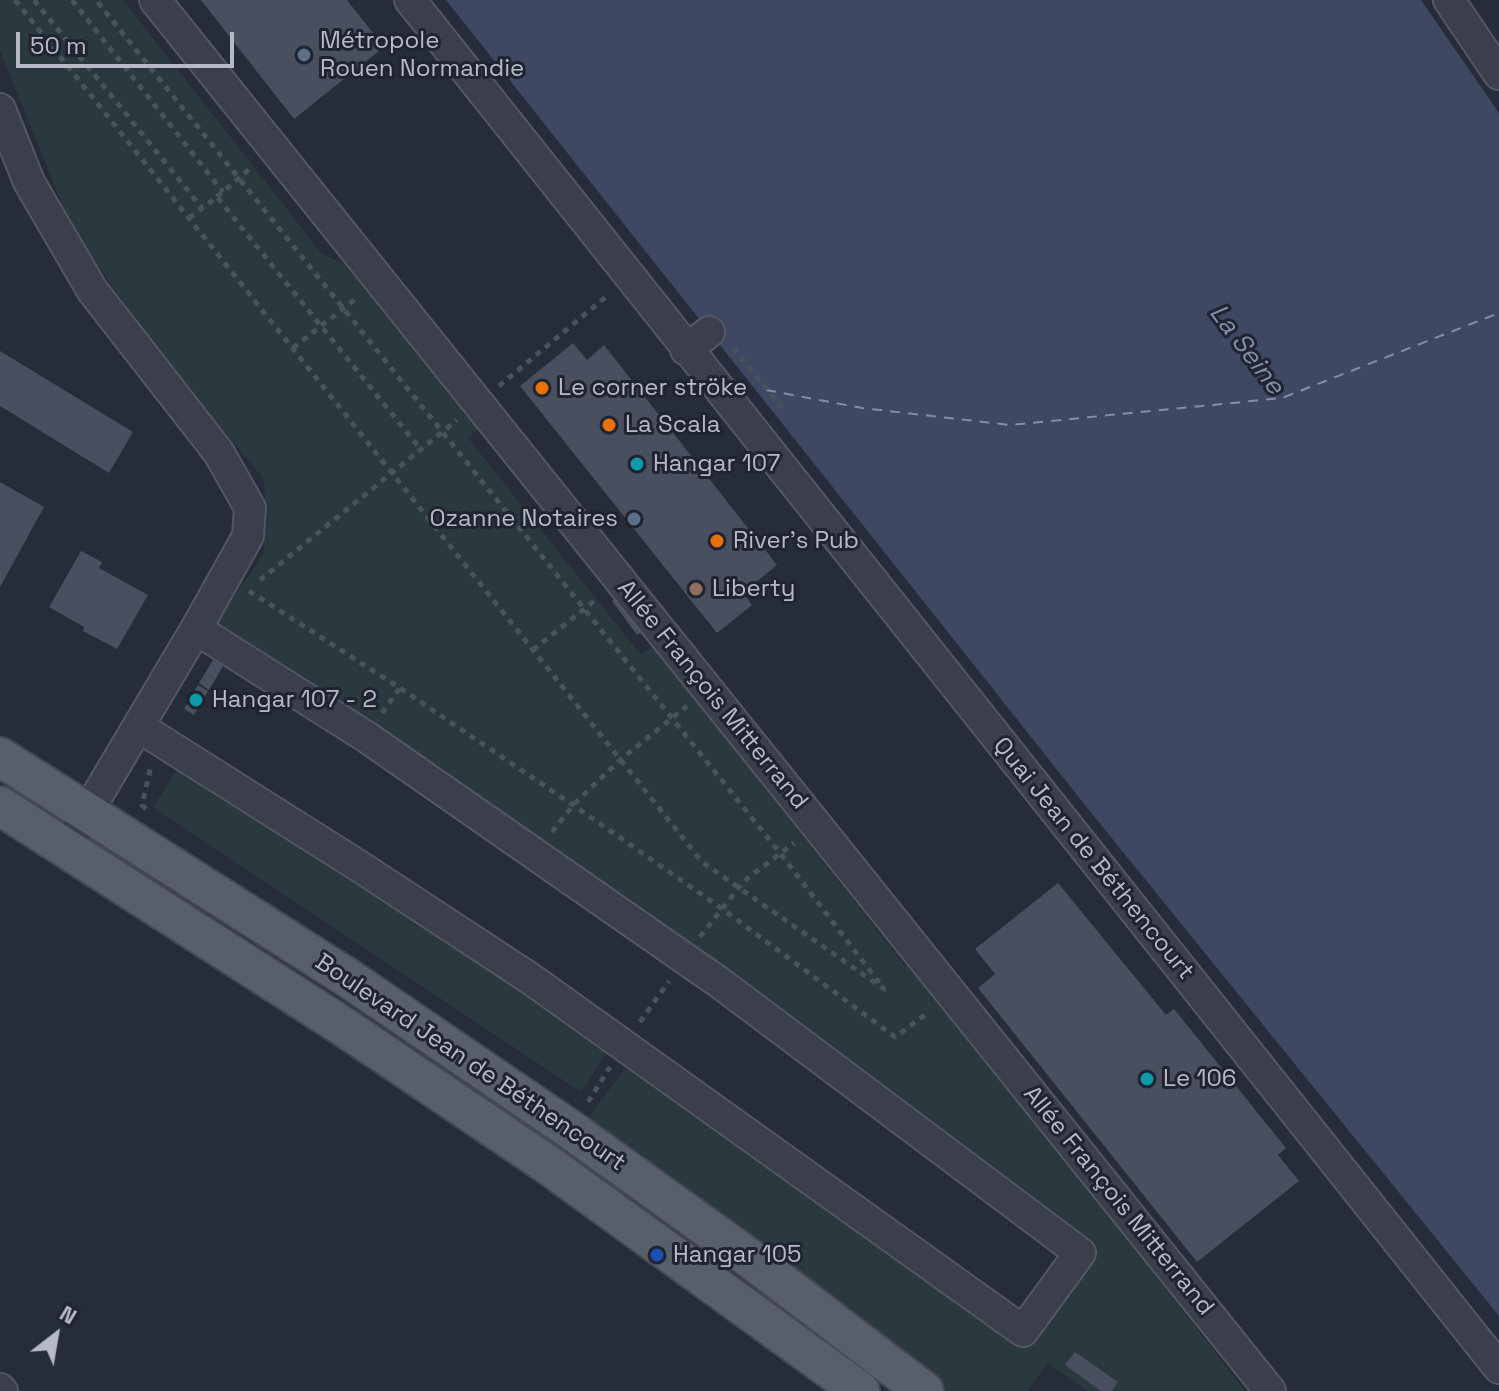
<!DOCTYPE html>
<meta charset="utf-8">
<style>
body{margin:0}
#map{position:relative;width:1499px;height:1391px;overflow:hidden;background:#272c3b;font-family:"Space Grotesk",sans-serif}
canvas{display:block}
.north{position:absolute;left:16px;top:1295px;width:80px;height:80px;-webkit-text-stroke:6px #202430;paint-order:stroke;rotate:31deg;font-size:22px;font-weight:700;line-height:32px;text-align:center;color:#b6bac7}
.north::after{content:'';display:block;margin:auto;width:28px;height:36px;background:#b6bac7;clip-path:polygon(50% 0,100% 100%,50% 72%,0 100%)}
.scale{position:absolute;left:16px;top:32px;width:218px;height:36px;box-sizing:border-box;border:4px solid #b6bac7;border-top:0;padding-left:10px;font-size:24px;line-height:28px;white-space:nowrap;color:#b6bac7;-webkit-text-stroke:6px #202430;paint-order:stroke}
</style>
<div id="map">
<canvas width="1499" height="1391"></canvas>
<div class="north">N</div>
<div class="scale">50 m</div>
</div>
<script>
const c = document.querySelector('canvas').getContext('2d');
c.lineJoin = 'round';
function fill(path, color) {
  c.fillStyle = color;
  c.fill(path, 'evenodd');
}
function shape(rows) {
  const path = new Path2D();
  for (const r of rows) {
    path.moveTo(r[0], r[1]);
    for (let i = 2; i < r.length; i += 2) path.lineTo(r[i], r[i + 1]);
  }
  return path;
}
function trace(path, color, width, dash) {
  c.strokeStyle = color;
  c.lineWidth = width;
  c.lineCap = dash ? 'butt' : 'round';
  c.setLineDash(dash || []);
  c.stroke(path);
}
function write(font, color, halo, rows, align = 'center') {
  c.font = font + ' "Space Grotesk",sans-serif';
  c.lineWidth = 6;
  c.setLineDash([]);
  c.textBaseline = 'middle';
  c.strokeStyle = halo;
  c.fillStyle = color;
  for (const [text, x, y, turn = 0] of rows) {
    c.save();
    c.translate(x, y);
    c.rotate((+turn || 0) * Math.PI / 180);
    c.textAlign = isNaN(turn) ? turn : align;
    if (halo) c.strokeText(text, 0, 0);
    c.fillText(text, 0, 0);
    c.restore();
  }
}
const green = shape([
 [0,0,123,0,322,254,349,266,480,427,468,438,641,655,653,647,906,967,913,962,1245,1391,1088,1391,1048,1363,1027,1391,946,1391,587,1120,631,1060,1023,1344,1091,1251,213,627,263,555,267,513,263,478,159,352,72,229,0,50],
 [182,761,612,1045,581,1092,153,807]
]);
const water = shape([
 [446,0,1421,0,1499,113,1499,1316,1093,815]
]);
const ferry = shape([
 [766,390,862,408,1010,425,1282,398,1499,313]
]);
const building = shape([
 [201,0,347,0,384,47,294,119],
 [573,343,587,360,604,345,777,565,743,593,752,605,717,633,520,386],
 [0,351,133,432,109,473,0,406],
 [0,482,44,507,0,587],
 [81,551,102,562,99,568,148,595,117,649,83,631,84,627,49,607],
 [627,589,654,623,637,635,612,601],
 [213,660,223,666,209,690,199,683],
 [198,685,208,691,194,715,184,709],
 [1058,883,1166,1015,1174,1009,1286,1148,1278,1155,1299,1181,1197,1262,978,988,995,974,975,949],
 [1075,1352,1118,1382,1112,1391,1101,1391,1065,1365]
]);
const path = shape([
 [15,0,702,862,884,989,780,853,96,0],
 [34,0,202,208],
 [72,0,223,192],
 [217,197,253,166],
 [189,218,217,197,421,450],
 [293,348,358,297],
 [733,348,782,408],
 [499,386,608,295],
 [260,580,457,420],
 [249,591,400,688,573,805,721,908,895,1037,929,1012],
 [533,650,598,598],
 [382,713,400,688],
 [146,809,142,805,151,766],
 [552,832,573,805,620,760,687,706],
 [700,937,744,881,794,843],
 [640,1022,669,981],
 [588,1102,610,1067]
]);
const minor = shape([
 [155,0,1270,1391],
 [410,0,1499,1368],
 [1449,0,1499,74],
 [0,109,29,182,92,290,219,453,250,508,248,536,196,629,66,848],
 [686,350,709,332],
 [139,727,362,868,531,979,1023,1331,1080,1253,720,983,368,738,196,629],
 [0,1389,2,1391]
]);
const major = shape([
 [0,757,348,978,571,1130,752,1260,924,1391],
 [0,806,344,1027,547,1164,860,1391]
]);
const markers = [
 [304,55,8,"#5c6f8a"],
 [542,388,8,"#e8710a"],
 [609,425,8,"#e8710a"],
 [637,464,8,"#0f9aa8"],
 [634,519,8,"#5c6f8a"],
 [717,541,8,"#e8710a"],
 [696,589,8,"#8d6e63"],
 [196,700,8,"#0f9aa8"],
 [1147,1079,8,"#0f9aa8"],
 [657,1255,8,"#1a4fb4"]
];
const poiNames = [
 ["Métropole",320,41],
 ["Rouen Normandie",320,69],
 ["Le corner ströke",558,388],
 ["La Scala",625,425],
 ["Hangar 107",653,464],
 ["Ozanne Notaires",618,519,"right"],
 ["River's Pub",733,541],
 ["Liberty",712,589],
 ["Hangar 107 - 2",212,700],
 ["Le 106",1163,1079],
 ["Hangar 105",673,1255]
];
const streetNames = [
 ["Allée François Mitterrand",712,695,51],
 ["Quai Jean de Béthencourt",1093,859,51],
 ["Boulevard Jean de Béthencourt",470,1063,34],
 ["Allée François Mitterrand",1118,1201,51]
];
const waterNames = [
 ["La Seine",1246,350,53]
];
fill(green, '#2a393d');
fill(water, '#3f4862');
trace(ferry, '#828daa', 2, [10, 8]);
fill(building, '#494f5f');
trace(minor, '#535763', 34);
trace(major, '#444854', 42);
trace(path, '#475459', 5, [6, 6]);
trace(minor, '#3b3f4b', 30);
trace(major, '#595e6b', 38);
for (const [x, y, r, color] of markers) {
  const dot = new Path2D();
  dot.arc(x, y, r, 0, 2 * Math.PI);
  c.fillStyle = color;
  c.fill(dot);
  trace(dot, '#202430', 3);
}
write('24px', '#b6bac7', '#202430', poiNames, 'left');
write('24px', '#b6bac7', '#202430', streetNames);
write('italic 26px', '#828daa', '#202430', waterNames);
</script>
